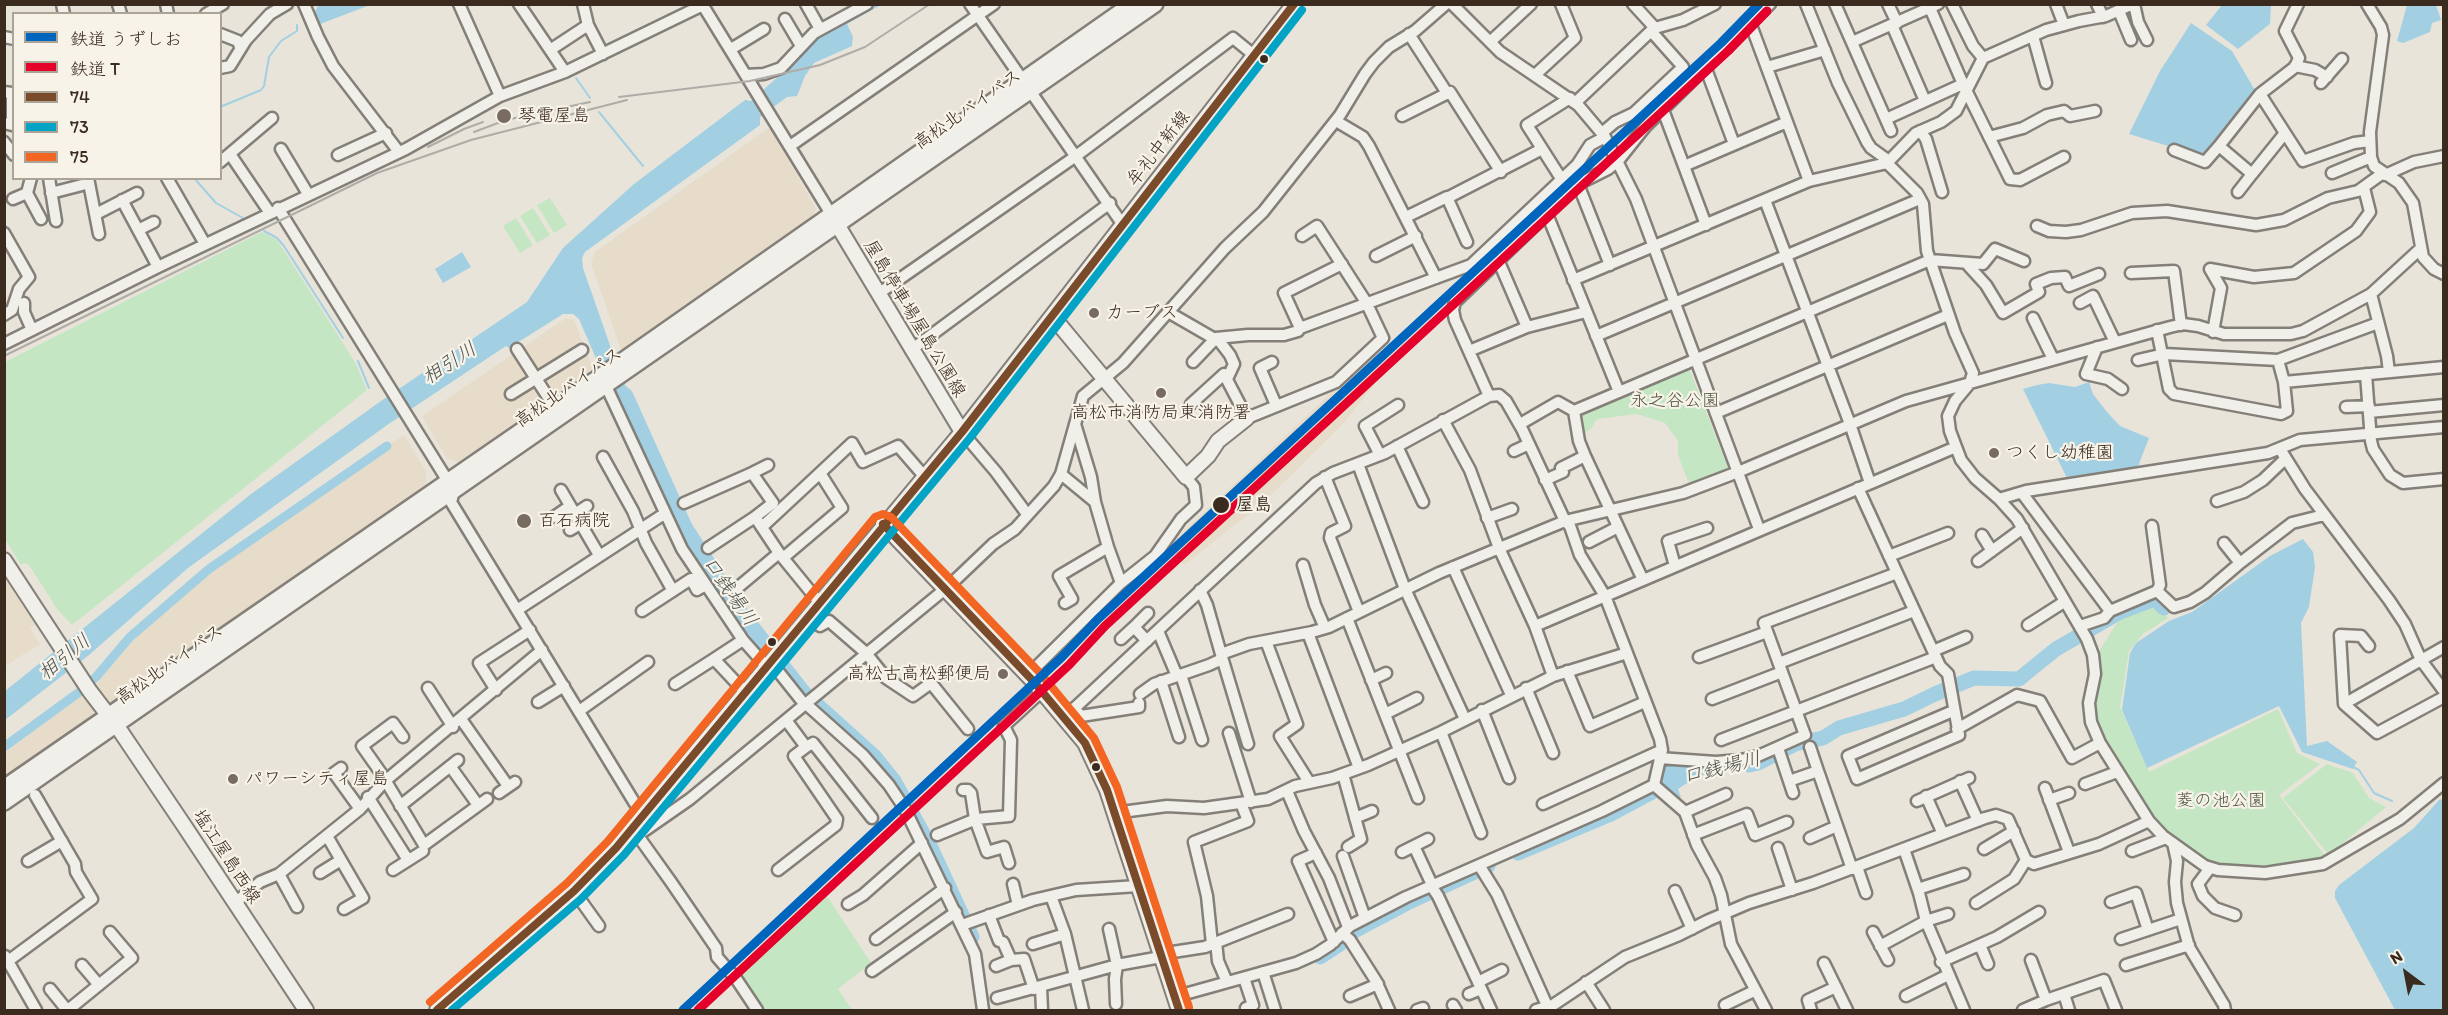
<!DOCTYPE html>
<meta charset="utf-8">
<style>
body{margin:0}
#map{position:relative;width:2448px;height:1015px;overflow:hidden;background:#e8e4da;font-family:Itim,"Klee One",sans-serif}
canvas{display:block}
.frame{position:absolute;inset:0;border:6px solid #3b2a1e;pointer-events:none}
.legend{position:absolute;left:12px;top:12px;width:210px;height:168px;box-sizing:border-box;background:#f7f3e8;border:2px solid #aca397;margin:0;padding:8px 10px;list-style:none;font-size:18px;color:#3b2a1e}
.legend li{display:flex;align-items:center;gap:12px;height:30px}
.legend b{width:30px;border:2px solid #aca397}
.north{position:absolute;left:2376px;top:943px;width:60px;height:60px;-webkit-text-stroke:4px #f7f3e8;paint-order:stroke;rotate:328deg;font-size:16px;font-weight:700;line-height:24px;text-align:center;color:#3b2a1e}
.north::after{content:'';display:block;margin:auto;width:21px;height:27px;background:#3b2a1e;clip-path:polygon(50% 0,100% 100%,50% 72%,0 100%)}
</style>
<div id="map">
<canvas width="2448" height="1015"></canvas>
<div class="frame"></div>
<ul class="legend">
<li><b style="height:8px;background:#0065bd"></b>鉄道 うずしお</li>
<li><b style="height:8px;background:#e4002b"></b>鉄道 T</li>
<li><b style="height:8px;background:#7a4b2a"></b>74</li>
<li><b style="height:8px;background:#03a3c5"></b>73</li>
<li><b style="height:8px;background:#f26522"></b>75</li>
</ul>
<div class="north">N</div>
</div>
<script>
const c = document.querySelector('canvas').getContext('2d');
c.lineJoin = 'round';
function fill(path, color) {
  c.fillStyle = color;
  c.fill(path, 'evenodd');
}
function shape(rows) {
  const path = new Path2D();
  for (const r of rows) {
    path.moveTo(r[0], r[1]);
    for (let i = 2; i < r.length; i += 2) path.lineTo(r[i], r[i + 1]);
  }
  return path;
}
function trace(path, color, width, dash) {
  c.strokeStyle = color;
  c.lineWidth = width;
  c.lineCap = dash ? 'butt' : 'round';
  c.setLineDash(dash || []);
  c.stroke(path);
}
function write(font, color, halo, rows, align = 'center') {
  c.font = font + ' Itim,"Klee One",sans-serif';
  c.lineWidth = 4.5;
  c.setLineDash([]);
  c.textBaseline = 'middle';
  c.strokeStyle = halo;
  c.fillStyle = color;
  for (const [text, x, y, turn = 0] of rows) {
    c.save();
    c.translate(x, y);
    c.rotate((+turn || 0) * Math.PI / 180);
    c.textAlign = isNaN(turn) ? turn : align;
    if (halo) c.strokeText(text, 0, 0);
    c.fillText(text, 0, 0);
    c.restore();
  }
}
const built = shape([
 [770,127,816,209,813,217,621,350,591,263,595,252],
 [566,318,574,320,593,369,459,462,447,459,422,416],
 [1378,349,1392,362,1344,423,1264,502,1184,565,1168,546],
 [404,435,426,472,426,486,113,703,109,703,96,684,133,641,189,588,282,520],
 [4,576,35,625,30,628,40,644,5,666],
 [83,694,94,710,91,718,5,778,5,753]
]);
const green = shape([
 [550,198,567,225,554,233,537,205],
 [533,208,550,235,537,243,520,216],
 [516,218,533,245,520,253,503,226],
 [262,232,277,240,355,362,367,390,72,625,57,609,29,565,25,563,21,565,5,539,5,362],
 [1689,368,1730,473,1690,486,1678,455,1678,441,1665,423,1637,414,1597,419,1591,429,1582,435,1579,414],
 [2156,603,2168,618,2143,634,2129,651,2120,707,2149,772,2278,709,2297,753,2320,764,2279,795,2326,857,2252,870,2206,863,2165,833,2147,812,2127,781,2095,723,2095,700,2100,650,2118,621],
 [2327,764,2353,773,2369,798,2386,807,2329,855,2283,798],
 [823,890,871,963,838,989,852,1010,762,1010,736,969]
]);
const water = shape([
 [319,5,320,4,370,5,320,24,315,11],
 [871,5,881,5,847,24,853,37,852,46,814,63,805,76,797,96,787,97,760,117,760,125,585,252,582,258,583,268,613,354,598,363,579,319,573,314,563,314,509,348,506,346,390,423,188,568,89,655,5,720,5,691,251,494,381,401,527,302,563,248,634,184,745,100,751,101,793,63,792,60,810,39],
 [2222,5,2271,5,2270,24,2238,49,2206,25],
 [2407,5,2436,5,2441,20,2432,23,2430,32,2403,43,2397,41],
 [2191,23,2232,51,2256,92,2204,157,2129,134,2160,71],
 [462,252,471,267,443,283,435,269],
 [2089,382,2093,394,2107,412,2120,426,2149,438,2137,469,2068,480,2023,389,2037,385,2049,383,2075,387],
 [2303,539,2313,552,2315,567,2309,607,2301,623,2307,746,2327,741,2357,762,2353,769,2302,752,2279,706,2147,768,2122,710,2130,653,2136,643,2169,621,2192,612,2270,556],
 [1771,758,1755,768,1708,773,1693,779,1678,789,1681,797,1678,799,1658,784,1663,762,1757,761],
 [2440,799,2444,801,2443,1010,2395,1010,2335,898,2335,891,2339,885,2414,828]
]);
const stream = shape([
 [576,78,590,98],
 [220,107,261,90,264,86,269,57,281,41,297,31,297,25],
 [599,112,643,166],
 [194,178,216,203,243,218],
 [264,231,277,238,284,246,343,338],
 [358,361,369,388],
 [2353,767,2359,770,2374,793,2392,801],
 [697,1004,700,1010]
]);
const canal = shape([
 [4,747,78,693,96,677,130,637,209,569,387,446]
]);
const river = shape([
 [598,339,619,390,626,396,685,527,735,605,804,693,874,756,894,781,931,848,972,937],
 [1749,765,1758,763,1795,744,1823,738,1839,728,1904,709,1935,694,1974,678,2019,679,2056,649,2120,612,2155,599,2164,608],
 [1518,853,1613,813,1671,782],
 [1320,957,1340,944,1352,932,1407,903,1488,866]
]);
const minor = shape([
 [62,4,64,14],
 [118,4,121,14],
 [166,4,168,14],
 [304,4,318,37,333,66,399,152],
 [459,4,500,96],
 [519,4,565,72],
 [583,4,588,25,603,54],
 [702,4,831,214],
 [806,4,820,29],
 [970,4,1123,225],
 [1452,4,1500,52,1578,105,1605,137,1636,199,1759,529],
 [1633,4,1655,28,1683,20,1715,4],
 [1806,4,1838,83,1867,142,1871,148,1889,161],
 [1835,4,1891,131],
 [1888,4,1897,23],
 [1952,4,1973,46,1983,58],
 [2056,4,2064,25],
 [2097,4,2103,17],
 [2134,4,2138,22,2147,40],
 [2367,4,2381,27,2383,35,2370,132,2371,157,2374,166,2399,183,2413,203,2423,257,2434,269,2444,274],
 [1930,8,1963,84],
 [2119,11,2131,40],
 [206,14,223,4],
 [785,19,801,46],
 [1751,25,1809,181],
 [1892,25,1925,101],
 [220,34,238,41,240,47],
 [1409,34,1447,93],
 [2033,36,2046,83],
 [4,37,14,39],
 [1490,42,1531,4],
 [1852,42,1938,4],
 [731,49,764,29],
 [550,50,588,25],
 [2295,66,2315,70,2327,77],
 [1767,67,1825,50],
 [220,68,230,66,246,40,270,14,287,4],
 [1706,69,1734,144],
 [746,75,764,74,781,68,814,33,867,4],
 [1535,75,1575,38,1561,4],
 [2321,83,2342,59],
 [4,92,12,93,12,125,4,123],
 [2260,94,2303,161,2354,143,2370,141],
 [1576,102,1651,31,1683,67,1634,113,1615,122,1602,133],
 [1663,110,1706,225],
 [1402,116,1450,92,1501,172],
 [1886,119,1963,84,2010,179,2020,180,2064,157],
 [1336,121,1363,137,1369,146,1436,278],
 [1920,131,1926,139,1942,192],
 [2285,133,2252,174,2219,146,2260,94,2295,67,2299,58,2285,31,2298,4],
 [1989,137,2023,128,2047,115,2064,111,2070,116,2095,111],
 [4,142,14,155],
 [790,146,994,4],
 [281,149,308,194],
 [2174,150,2205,162,2219,146],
 [230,154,270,213],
 [338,155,386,133],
 [220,162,272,118],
 [1887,163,1916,133,1941,122,1956,111,1983,58,2046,30,2079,21,2106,16,2133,4],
 [1684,166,1787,122],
 [2332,173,2371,157],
 [2385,175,2414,162,2444,156],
 [31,178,27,193,41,219],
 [49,178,56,221],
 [88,178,99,234],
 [167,178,205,244],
 [1562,180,1527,125,1570,98],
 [1578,184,1610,265],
 [2238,192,2252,174],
 [51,193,82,185],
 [1447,198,1542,149],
 [13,199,27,193],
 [122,200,158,267],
 [1765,200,1850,424,1870,483],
 [278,208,454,491,451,502,642,815],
 [96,214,137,193],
 [1547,214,1619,392],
 [1406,217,1447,197,1467,242],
 [2037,226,2049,231,2066,232,2081,230,2132,213,2167,211,2256,225,2284,220,2328,198,2358,191,2383,173],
 [138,230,154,222],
 [4,233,29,277,19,289,12,310,4,315],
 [1376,256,1416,236],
 [1499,262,1527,327],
 [1966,263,1986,285,2003,313,2039,292,2036,284,2051,278,2065,277,2069,286,2099,274],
 [1342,264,1284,293,1300,328,1471,265,1577,165,1590,145,1605,137],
 [2131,273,2174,271,2181,325],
 [1573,280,1809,181,1887,163,1917,193,1923,204,1927,251,1955,333,1973,373,1970,383,1955,401,1948,416,1950,431,1961,460,1975,478,1999,499,2026,491,2268,453,2300,440,2444,427],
 [878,294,1076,156,1233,38,1255,56],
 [2371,294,2387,356,2389,372],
 [24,303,24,312,32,330],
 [2080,303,2093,296,2115,342],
 [1168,312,1220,342,1230,355,1234,364,1227,379],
 [2033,318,2053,359],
 [2157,330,2169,389,2174,394,2281,414,2287,411,2284,382,2444,367],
 [2213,332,2221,288,2210,269,2254,277,2294,273,2356,231,2370,212,2364,188],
 [1596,336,1920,199],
 [4,344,158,267,406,149,500,96,565,72,703,5],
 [2097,347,2086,374,2108,379,2122,389],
 [517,349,555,408],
 [911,350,1110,203],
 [1469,351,1527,327,1586,312],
 [2138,360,2164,354,2278,360,2378,323],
 [2278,360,2284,382],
 [1193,362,1216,338,1248,335,1284,335,1298,331,1300,328],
 [1272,362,1260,368,1276,405],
 [2366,374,2371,441,2373,449,2390,475,2403,483,2444,479],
 [606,386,682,549,743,640,766,666],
 [511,394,582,350],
 [1489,396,1455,320,1453,310,1455,302,1578,184,1608,169,1618,161,1645,127,1770,4],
 [1191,404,1224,374,1247,418,1336,382,1383,338,1366,302,1317,226,1302,236],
 [2346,407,2369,406],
 [2369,412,2444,405],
 [1716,413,1948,315],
 [1443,420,1470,470,1499,548,1535,626,1553,676],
 [1075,424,1091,477,1095,502],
 [1520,424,1558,402,1574,411],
 [962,432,996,472,1027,514],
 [1397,446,1423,502],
 [2280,449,2305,489,2389,600,2405,624,2421,660,2444,691],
 [1514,451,1529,444],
 [1380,455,1365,426,1398,405],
 [603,457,633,511,646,543,673,591],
 [1358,464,1405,589,1465,719],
 [752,473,768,465],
 [820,473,852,443,863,462,898,446,924,476],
 [1061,474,1095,502,1108,547,1059,576,1072,599,1065,603],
 [1325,477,1345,526,1331,533,1330,538,1359,612],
 [1545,480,1563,472,1561,468,1585,456],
 [561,490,599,555],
 [2022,493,2110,611],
 [1999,499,2017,519,2087,639,2093,655,2095,674,2089,703,2091,722,2100,743,2149,821,2163,836,2205,866,2218,870,2265,873,2323,864,2400,819,2444,783],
 [2217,501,2244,492,2263,480,2285,459],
 [684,503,752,473,773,503,755,517,779,553,819,602],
 [575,514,587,506],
 [554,517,570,506],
 [1487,518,1512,509],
 [2152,526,2160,585,2157,591],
 [762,527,820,473,842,508,783,558],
 [570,530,580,524],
 [1982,535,1992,551],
 [1589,542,1618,527],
 [2224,543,2240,563,2292,523,2324,515],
 [1108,547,1121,583],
 [708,548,755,517],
 [1889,556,1948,533],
 [1978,561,2023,528],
 [1303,565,1315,605,1325,628],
 [1675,566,1668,541,1707,528],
 [1453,567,1511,695],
 [1897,573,1940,666,1948,674,1959,735,1857,779,1848,756,1953,711],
 [1643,580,1585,456,1579,441,1574,411,1930,260,1983,264,1995,249,2024,261],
 [736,589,779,553],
 [1200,590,1207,605,1221,654,1249,644,1312,632,1329,627,1439,573,1565,521,1683,493,1738,472,1906,401,2170,327,2183,324,2198,326,2224,334,2291,334,2303,331,2371,294,2420,249],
 [517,610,664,514],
 [642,611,691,579,697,590,706,585],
 [1347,618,1418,798],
 [2028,625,2064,602],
 [820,626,829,621,866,653,886,678,913,696,931,683,968,729],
 [1535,626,1956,447],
 [2080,626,2104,618,2110,611,2157,591,2174,607,2190,602,2205,593,2240,563],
 [1134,627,1148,613],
 [1158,631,1177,676],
 [1308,633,1359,768],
 [1121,639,1134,627,1147,641],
 [1266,641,1297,724,1280,736,1309,782],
 [2369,646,2361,636,2340,635,2344,704,2444,647],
 [1933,651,1966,637],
 [1221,654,1248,744],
 [1699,657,1767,632],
 [714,659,743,640],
 [770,661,805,705],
 [1779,663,1914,611],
 [1567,671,1590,726,1645,702],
 [1181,675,1202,740],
 [1027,676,1121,583,1155,556,1181,519,1196,505,1194,487,1186,477],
 [1371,680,1386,673],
 [1161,681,1179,737],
 [675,684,714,659,745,692],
 [428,688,453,727],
 [1526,688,1553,753],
 [496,690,479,663,530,630],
 [1140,694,1154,684,1209,665,1222,659],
 [1712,699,1782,672],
 [538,702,564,686],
 [806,704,863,755,889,785,905,809,975,954,983,1010],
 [2344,704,2377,733,2444,697],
 [1074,708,1081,716,1139,707,1139,703],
 [1482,710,1509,778],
 [579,711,648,662],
 [1385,714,1417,698],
 [1065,717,1316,483,1333,473,1385,453,1489,396,1499,395,1506,401,1522,429,1565,521,1570,526,1580,555,1605,596,1627,653,1660,739,1662,750,1654,785,1602,811,1406,897,1350,926,1330,945,1316,954,1296,963,1174,997],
 [461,719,508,786],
 [786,720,806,747,813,743,872,818],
 [1957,729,2017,695,2040,701,2072,758,2100,743],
 [1441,732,1481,833],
 [1229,733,1251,802],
 [403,737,393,723,362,746,381,773,424,845,487,799],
 [1721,740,1936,657],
 [1810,747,1818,771],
 [1778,748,1789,781,1818,771,1852,869],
 [1659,758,1716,762,1741,760,1758,756,1805,735,1764,623,1897,573,1858,488],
 [450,766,478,805],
 [341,768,334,773,360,809],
 [1343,774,1361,839,1348,847],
 [1789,781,1793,793],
 [1960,781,1978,821],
 [2085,784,2117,772],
 [1654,785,1685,812,1697,845,1715,878,1721,895,1731,944,1766,1010],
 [2045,788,2069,852],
 [963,790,968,790,971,793,975,819,987,852,1004,847,1009,863],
 [1287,791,1304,831,1329,878,1348,927],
 [499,793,515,782],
 [1926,796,1943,834],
 [368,797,408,860],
 [2049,800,2069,793],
 [1917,801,1969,778],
 [1543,804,1662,750],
 [400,806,458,760],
 [1685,812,1726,794],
 [1114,813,1167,806,1204,808,1268,799,1295,786,1332,778,1368,765,1441,732,1553,676,1627,653],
 [1355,818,1372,811],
 [937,835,976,819,1009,816,1011,740,1004,726,1042,691],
 [1693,835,1747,814,1755,835,1787,822],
 [327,836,363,898,344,909],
 [1810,838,1837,826],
 [2173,843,2177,861,2175,882,2177,903,2189,947,2224,1005,2225,1010],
 [1414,846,1433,887],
 [1778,848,1792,890],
 [1904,849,1919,893,1926,921,1964,1010],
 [1984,849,2014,831],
 [2132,851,2166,838],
 [1402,852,1428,839],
 [1316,853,1298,861,1334,942],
 [1343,856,1365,918],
 [28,861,62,841],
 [1479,865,1497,894,1549,1010],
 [1857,867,1866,893],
 [2210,868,2198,884,2203,896,2215,908,2235,915],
 [393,870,423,851],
 [778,870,836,825,837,819,794,756,806,747],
 [320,873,341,860],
 [279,874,297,907],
 [1013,884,1018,905],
 [1432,887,1438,896,1491,1010],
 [1918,889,1964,874],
 [574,891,599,926],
 [1675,891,1692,929],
 [1051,896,1065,934,1083,1010],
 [2111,902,2136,893,2148,930,2181,919],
 [235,903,260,882,279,874,360,809,385,781,542,650],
 [1976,903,2014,879,2026,860],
 [848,904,863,895,922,843],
 [989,915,999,941,1003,942,1011,960],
 [962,925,1033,900,1076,890,1138,886],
 [1109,929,1117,965,1115,979,1116,1004],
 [1873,932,1888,960],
 [1342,933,1350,940,1376,981,1389,1010],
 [876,939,945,888],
 [2121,939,2148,930],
 [1216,942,1218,961,1227,982],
 [1033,944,1065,934],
 [1212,944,1207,896,1194,842,1248,821,1241,803],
 [1980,945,1988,964],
 [1880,946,1926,921,1948,914],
 [1160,954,1205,947,1288,914],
 [5,956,36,1010],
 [2031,960,2046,1000],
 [1941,962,1997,937,2039,912],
 [1824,963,1847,1010],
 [4,964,92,899,76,872,75,864,35,795],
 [82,965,99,985],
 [2126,965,2189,945],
 [996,966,1011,960,1024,959,1034,989],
 [872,971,956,912],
 [1263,972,1275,1010],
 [1244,978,1253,1005,1246,1008],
 [1478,982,1502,970],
 [1586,982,1604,1010],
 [1041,987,1042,1010],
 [50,989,67,1010],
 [1469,994,1481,989],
 [2064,994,2069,1010],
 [1350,996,1378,984],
 [1906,996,1948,975],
 [997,998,1117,965,1161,957],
 [1453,1005,1456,1010],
 [1725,1005,1754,991],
 [68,1010,132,958,110,932],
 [757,1010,737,980,717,957,716,948,671,882,641,840,630,830,644,831,690,799,950,585,993,544,1015,529,1054,486,1061,474,1083,396,1123,363,1225,248,1263,212,1340,115,1365,74,1374,62,1389,47,1415,31,1446,4],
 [1417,1010,1423,1008],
 [1536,1010,1553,1005,1625,957,1679,935,1709,920,1749,903,1813,883,1985,818,1996,815,2008,819,2026,860,2034,864,2099,844,2149,821],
 [1811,1010,1808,1000,1836,987],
 [2023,1010,2046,1000,2104,980,2116,1010]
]);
const major = shape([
 [832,216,962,432],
 [1053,317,1186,477,1208,456,1218,441,1247,418],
 [883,524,1034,682,1085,743,1107,790,1179,1010],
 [4,560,89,690,121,732,185,827,306,1010],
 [437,1010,574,891,616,848,962,432,1294,4]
]);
const highway = shape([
 [4,788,604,374,1132,4],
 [4,802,1155,4]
]);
const rail = shape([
 [619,97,750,81,820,65,865,47,930,4],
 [474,132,506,120,590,102],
 [428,147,464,129,483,122],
 [4,356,377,173,471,140,627,100]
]);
const bus1 = shape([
 [883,524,1034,682,1085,743,1107,790,1179,1010],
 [437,1010,574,891,616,848,962,432,1294,4]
]);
const bus2 = shape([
 [452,1010,581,899,624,855,970,438,1302,10]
]);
const bus3 = shape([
 [430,1002,567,883,608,841,875,517,883,514,891,517,1042,675,1094,738,1117,787,1189,1007]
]);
const rail1 = shape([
 [683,1010,1062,657,1098,619,1721,43,1759,4]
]);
const rail2 = shape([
 [698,1010,1069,665,1105,626,1728,51,1767,11]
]);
const markers = [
 [1264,59,5,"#3b2a1e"],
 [504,116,8,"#786b60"],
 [1094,313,6,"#786b60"],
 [1161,393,6,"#786b60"],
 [1994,453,6,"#786b60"],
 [1221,505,9,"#3b2a1e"],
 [524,521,8,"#786b60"],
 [772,642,5,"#3b2a1e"],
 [1003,674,6,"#786b60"],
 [1096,767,5,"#3b2a1e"],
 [233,779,6,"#786b60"]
];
const streetNames = [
 ["高松北バイパス",968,110,-35],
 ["牟礼中新線",1159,149,-52],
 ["屋島停車場屋島公園線",914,319,59],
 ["高松北バイパス",569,388,-35],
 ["高松北バイパス",170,665,-35],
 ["塩江屋島西線",226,857,57]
];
const poiNames = [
 ["琴電屋島",518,116],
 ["カーブス",1106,313],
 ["高松市消防局東消防署",1161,413,"center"],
 ["つくし幼稚園",2006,453],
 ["百石病院",538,521],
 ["高松古高松郵便局",991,674,"right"],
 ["パワーシティ屋島",245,779]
];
const parkNames = [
 ["永之谷公園",1675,401],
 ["菱の池公園",2221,801]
];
const stopNames = [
 ["屋島",1236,505]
];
const waterNames = [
 ["相引川",450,364,-33],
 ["口銭場川",729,592,55],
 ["相引川",65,658,-39],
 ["口銭場川",1722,769,-14]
];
fill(built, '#e6dcc9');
fill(green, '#c4e6c3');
fill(water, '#a2d0e2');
trace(stream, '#a2d0e2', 2);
trace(canal, '#a2d0e2', 9);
trace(river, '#a2d0e2', 15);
trace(minor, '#847f78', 15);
trace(major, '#847f78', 18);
trace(highway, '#847f78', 20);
trace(minor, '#f0efea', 10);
trace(major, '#f0efea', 14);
trace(highway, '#f0efea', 15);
trace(rail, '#afaca7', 2);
trace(bus1, '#7a4b2a', 8);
trace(bus2, '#03a3c5', 8);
trace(bus3, '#f26522', 8);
trace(rail1, '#0065bd', 9);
trace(rail2, '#e4002b', 9);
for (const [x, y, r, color] of markers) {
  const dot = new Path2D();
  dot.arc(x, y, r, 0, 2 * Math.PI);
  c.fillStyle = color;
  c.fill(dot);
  trace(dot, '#f7f3e8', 2);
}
write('18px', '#3b2a1e', '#f7f3e8', streetNames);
write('18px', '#3b2a1e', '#f7f3e8', poiNames, 'left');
write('18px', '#565942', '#f7f3e8', parkNames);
write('bold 18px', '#3b2a1e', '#f7f3e8', stopNames, 'left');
write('italic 20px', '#4d5150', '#f7f3e8', waterNames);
</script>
